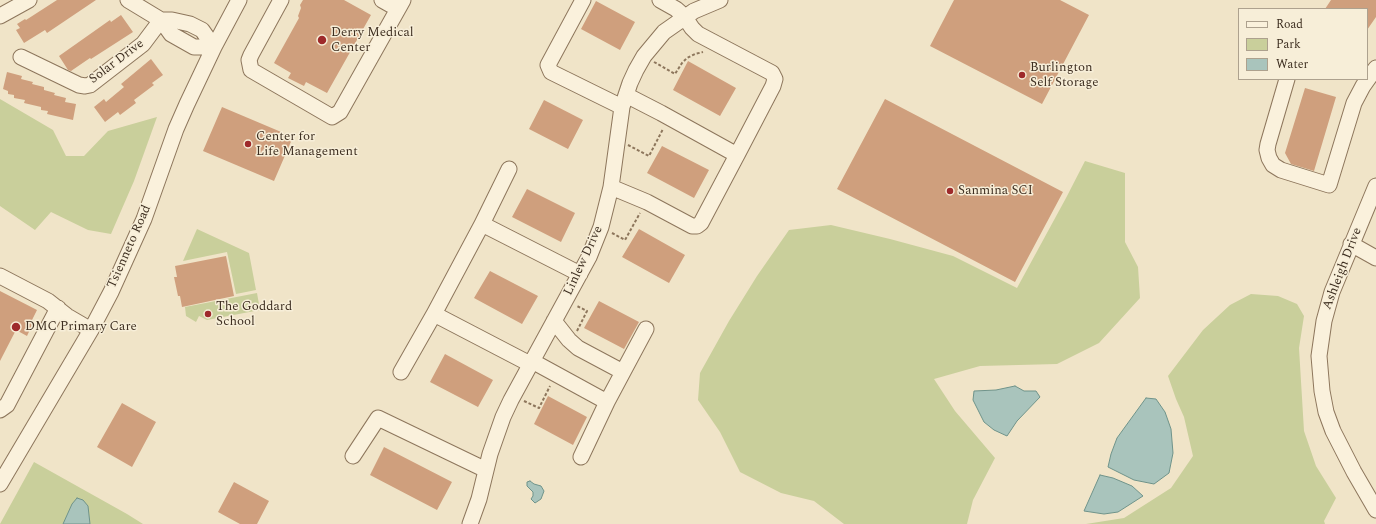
<!DOCTYPE html>
<style>
body{margin:0}
#map{position:relative;width:1376px;height:524px;overflow:hidden;background:#f0e4c8;font-family:Spectral,serif}
canvas{display:block}
.legend{position:absolute;left:1238px;top:8px;width:130px;height:72px;box-sizing:border-box;background:#f7eed8;border:1px solid #ada18e;margin:0;padding:5px 7px;list-style:none;font-size:12px;color:#3d2e20}
.legend li{display:flex;align-items:center;gap:8px;height:20px}
.legend b{width:20px;border:1px solid #ada18e}
</style>
<div id="map">
<canvas width="1376" height="524"></canvas>
<ul class="legend">
<li><b style="height:5px;background:#faf1dc"></b>Road</li>
<li><b style="height:11px;background:#c9cf9b"></b>Park</li>
<li><b style="height:11px;background:#a9c4bc"></b>Water</li>
</ul>
</div>
<script>
const c = document.querySelector('canvas').getContext('2d');
c.lineJoin = 'round';
function fill(path, color) {
  c.fillStyle = color;
  c.fill(path, 'evenodd');
}
function shape(rows) {
  const path = new Path2D();
  for (const r of rows) {
    path.moveTo(r[0], r[1]);
    for (let i = 2; i < r.length; i += 2) path.lineTo(r[i], r[i + 1]);
  }
  return path;
}
function trace(path, color, width, dash) {
  c.strokeStyle = color;
  c.lineWidth = width;
  c.lineCap = dash ? 'butt' : 'round';
  c.setLineDash(dash || []);
  c.stroke(path);
}
function write(font, color, halo, rows, align = 'center') {
  c.font = font + ' Spectral,serif';
  c.lineWidth = 3;
  c.setLineDash([]);
  c.textBaseline = 'middle';
  c.strokeStyle = halo;
  c.fillStyle = color;
  for (const [text, x, y, turn = 0] of rows) {
    c.save();
    c.translate(x, y);
    c.rotate((+turn || 0) * Math.PI / 180);
    c.textAlign = isNaN(turn) ? turn : align;
    if (halo) c.strokeText(text, 0, 0);
    c.fillText(text, 0, 0);
    c.restore();
  }
}
const green = shape([
 [0,99,53,130,66,156,84,156,108,131,157,117,134,181,111,234,88,230,51,212,35,230,0,206],
 [1085,161,1125,173,1125,242,1138,267,1140,298,1099,343,1057,364,980,366,934,379,955,411,995,458,973,500,967,524,844,524,814,501,781,493,740,472,720,432,698,400,700,373,729,321,757,276,789,230,831,225,890,239,953,256,1017,288,1066,198],
 [197,229,249,253,256,290,236,294,227,252,183,261],
 [257,293,260,310,207,320,199,316,196,322,186,316,185,307],
 [1251,294,1278,296,1297,304,1304,316,1299,348,1304,431,1316,466,1336,498,1324,521,1325,524,1086,524,1124,518,1171,488,1193,456,1184,417,1176,399,1168,376,1203,330,1230,305],
 [34,462,127,514,143,524,0,524]
]);
const water = shape([
 [1015,386,1024,391,1036,391,1040,397,1017,421,1007,436,994,430,984,422,973,400,974,391,996,390,1015,386],
 [1146,398,1156,399,1165,412,1171,429,1173,453,1169,473,1154,484,1134,480,1108,467,1111,454,1117,438,1146,398],
 [1100,475,1113,478,1132,486,1143,496,1118,512,1104,514,1084,511,1100,475],
 [530,481,534,484,541,486,544,491,541,499,535,503,531,499,533,496,533,492,527,486,527,482,530,481],
 [77,498,83,500,88,506,90,524,63,524,72,504,77,498]
]);
const building = shape([
 [57,0,96,0,47,33,45,30,24,43,16,30,20,28,17,24,25,19,26,20],
 [303,0,344,0,371,15,327,93,306,82,304,86,288,78,291,73,274,63,299,18,298,16,301,8,300,5],
 [954,0,1060,0,1089,15,1042,104,930,46],
 [1331,0,1376,0,1376,17,1367,30,1367,9,1325,9],
 [596,1,635,22,620,50,581,29],
 [121,15,133,32,91,59,90,58,71,71,68,70,59,56,110,20,111,22],
 [151,59,163,75,152,83,154,85,134,100,136,103,120,115,118,112,105,122,94,107,104,99,106,102,124,87,121,84],
 [688,61,736,88,720,116,673,90],
 [7,72,22,76,21,79,33,82,32,84,44,87,44,90,55,93,54,95,66,98,65,102,76,104,73,120,47,114,48,111,41,110,41,107,24,103,25,100,14,98,14,95,8,94,8,91,3,89],
 [1305,88,1336,97,1314,171,1291,164,1285,153],
 [885,99,1063,192,1015,282,837,189],
 [544,100,583,120,568,149,529,129],
 [222,107,293,137,274,181,203,151],
 [662,146,709,170,694,198,647,173],
 [527,189,575,213,561,242,512,217],
 [639,229,685,255,669,283,622,257],
 [226,256,234,296,182,307,180,296,178,296,174,277,177,277,175,266],
 [490,271,538,296,522,324,474,298],
 [0,291,37,310,31,322,33,323,27,336,16,330,0,361],
 [599,301,639,322,624,349,584,328],
 [445,354,493,380,478,407,430,382],
 [548,396,587,417,573,445,534,424],
 [122,403,156,422,132,467,97,447],
 [384,447,452,482,437,510,370,475],
 [234,482,269,501,257,524,240,524,218,512]
]);
const path = shape([
 [654,62,675,74,682,63,687,58,695,54,703,52],
 [628,145,649,156,663,129],
 [612,233,625,240,640,213],
 [577,331,587,311,577,306],
 [524,401,539,408,550,386]
]);
const minor = shape([
 [128,0,161,20,171,34,194,47,214,47],
 [281,0,251,55,249,60,251,70,332,117,340,112,398,9],
 [382,0,398,9,403,0],
 [583,0,548,65,551,72,622,107],
 [0,16,29,0],
 [161,20,172,20,190,24,202,30,214,47],
 [21,57,79,85,85,86,90,85,143,44,161,20],
 [1287,79,1268,144,1267,150,1269,158,1273,165,1281,170,1329,185,1354,103,1363,86,1376,68],
 [626,95,661,113,737,155,773,86,775,79,772,73,698,34,692,28,684,16,676,9,660,0],
 [1376,186,1332,292,1324,321,1319,356,1322,391,1326,412,1333,431,1354,472,1376,510],
 [611,187,647,202,692,226,697,226,701,223,737,155],
 [482,224,509,169],
 [1351,244,1376,258],
 [0,276,48,301,67,316,91,330],
 [532,361,607,402,623,372,578,348,569,340,554,321],
 [530,364,434,314,482,224,580,274],
 [401,372,434,314],
 [623,372,646,329],
 [0,410,7,405,58,308],
 [353,456,378,418,486,470],
 [581,457,607,402],
 [0,484,91,330,111,292,144,219,176,129,187,104,214,47,239,0],
 [470,524,479,499,490,454,503,417,511,400,589,257,601,227,611,187,622,107,630,83,636,70,644,56,664,32,694,11,720,0]
]);
const markers = [
 [322,40,5,"#9e2a2b"],
 [1022,75,4,"#9e2a2b"],
 [248,144,4,"#9e2a2b"],
 [950,191,4,"#9e2a2b"],
 [208,314,4,"#9e2a2b"],
 [16,327,5,"#9e2a2b"]
];
const poiNames = [
 ["Derry Medical",331,33],
 ["Center",331,48],
 ["Burlington",1030,68],
 ["Self Storage",1030,83],
 ["Center for",256,137],
 ["Life Management",256,152],
 ["Sanmina SCI",958,191],
 ["The Goddard",216,307],
 ["School",216,322],
 ["DMC Primary Care",25,327]
];
const streetNames = [
 ["Solar Drive",117,62,-37],
 ["Tsienneto Road",130,247,-66],
 ["Linlew Drive",584,261,-65],
 ["Ashleigh Drive",1343,269,-69]
];
fill(green, '#c9cf9b');
fill(water, '#a9c4bc');
trace(water, '#6f938a', 1);
fill(building, '#cf9f7d');
trace(minor, '#8d765c', 17);
trace(path, '#8d765c', 2, [3, 2]);
trace(minor, '#faf1dc', 15);
for (const [x, y, r, color] of markers) {
  const dot = new Path2D();
  dot.arc(x, y, r, 0, 2 * Math.PI);
  c.fillStyle = color;
  c.fill(dot);
  trace(dot, '#f7eed8', 1.5);
}
write('13px', '#3d2e20', '#f7eed8', poiNames, 'left');
write('13px', '#3d2e20', '#f7eed8', streetNames);
</script>
